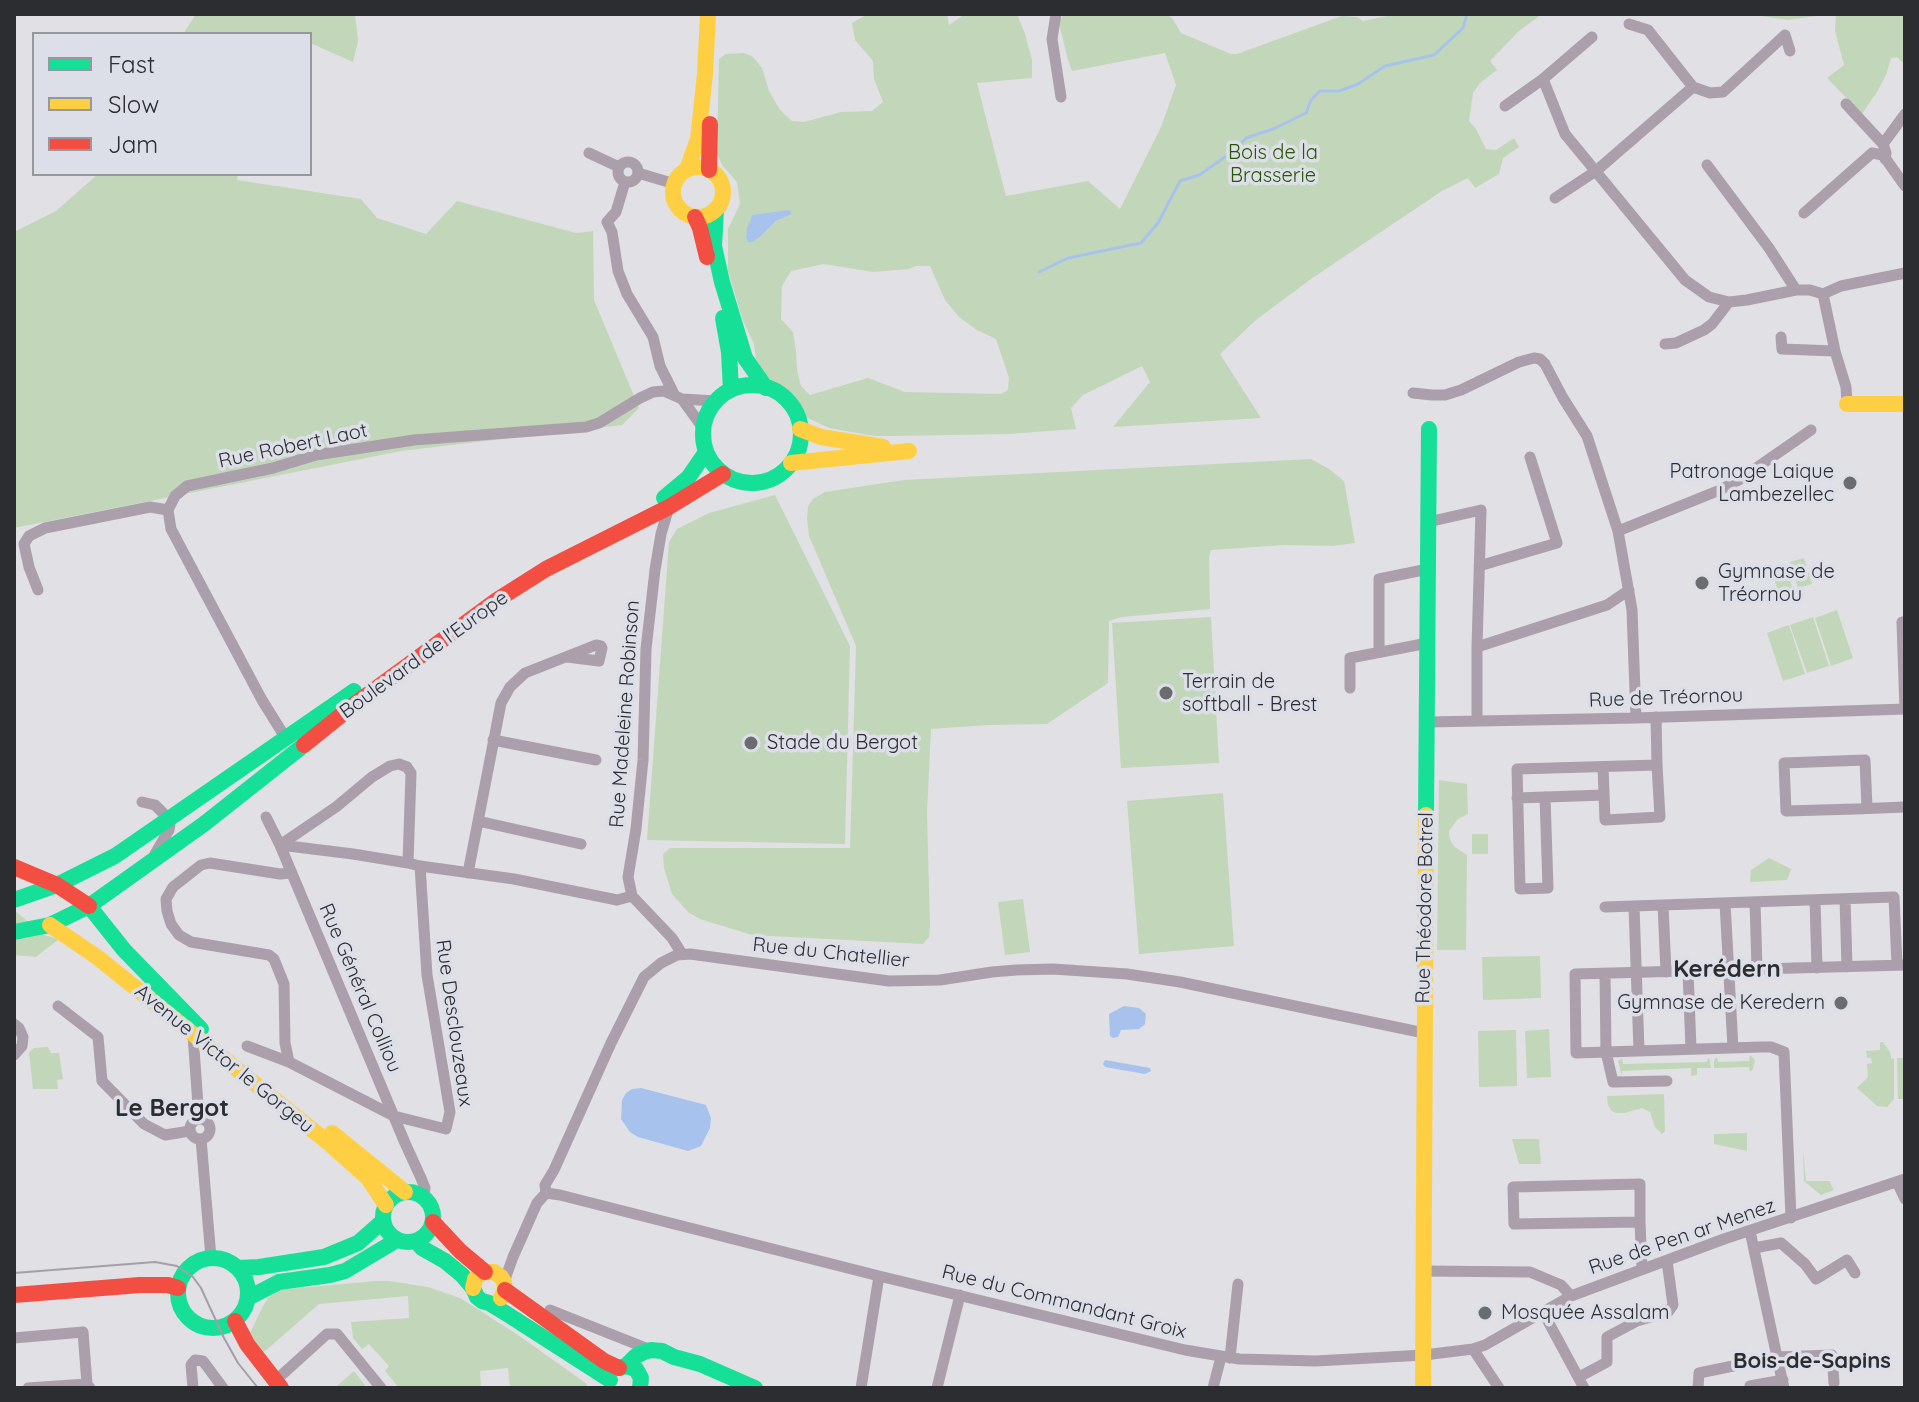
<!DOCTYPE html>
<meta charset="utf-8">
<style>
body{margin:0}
#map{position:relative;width:1919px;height:1402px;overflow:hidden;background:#e0e0e5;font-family:Quicksand,sans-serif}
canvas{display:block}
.frame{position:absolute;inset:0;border:16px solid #2c2d30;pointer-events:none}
.legend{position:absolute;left:32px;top:32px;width:280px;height:144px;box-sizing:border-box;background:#dddfe8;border:2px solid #96989e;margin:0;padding:10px 14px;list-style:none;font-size:24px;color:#2c2d30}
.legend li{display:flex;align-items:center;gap:16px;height:40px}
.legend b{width:40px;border:2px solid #96989e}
</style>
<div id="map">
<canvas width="1919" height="1402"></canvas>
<div class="frame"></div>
<ul class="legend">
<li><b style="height:10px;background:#16e098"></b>Fast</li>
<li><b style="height:10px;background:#ffcf43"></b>Slow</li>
<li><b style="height:10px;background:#f24e42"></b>Jam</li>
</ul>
</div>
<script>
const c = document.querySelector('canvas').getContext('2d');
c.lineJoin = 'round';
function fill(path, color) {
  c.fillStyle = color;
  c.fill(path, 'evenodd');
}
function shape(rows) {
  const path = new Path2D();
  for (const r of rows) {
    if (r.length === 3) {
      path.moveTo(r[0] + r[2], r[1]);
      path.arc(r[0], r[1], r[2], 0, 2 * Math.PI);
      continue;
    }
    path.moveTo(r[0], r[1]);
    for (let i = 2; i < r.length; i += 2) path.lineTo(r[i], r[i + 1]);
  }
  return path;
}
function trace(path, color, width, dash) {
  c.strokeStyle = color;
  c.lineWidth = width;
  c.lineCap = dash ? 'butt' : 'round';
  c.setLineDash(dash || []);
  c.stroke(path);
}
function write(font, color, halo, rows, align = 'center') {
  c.font = font + ' Quicksand,sans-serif';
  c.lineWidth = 7;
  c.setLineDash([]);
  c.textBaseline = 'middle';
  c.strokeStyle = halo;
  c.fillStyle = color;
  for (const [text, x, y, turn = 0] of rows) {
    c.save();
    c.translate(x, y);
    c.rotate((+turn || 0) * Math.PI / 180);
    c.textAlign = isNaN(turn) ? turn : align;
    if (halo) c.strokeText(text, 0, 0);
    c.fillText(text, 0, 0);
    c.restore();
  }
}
const green = shape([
 [196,14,355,14,358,41,353,62,310,43,310,34,183,34],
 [868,14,947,14,949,25,965,14,1017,14,1025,34,1032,60,1032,78,977,83,1006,196,1088,181,1120,209,1161,127,1176,85,1165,53,1072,71,1068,60,1059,23,1064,14,1166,14,1173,19,1181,33,1231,54,1237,54,1342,16,1357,17,1363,21,1397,14,1542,14,1519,31,1490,61,1497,70,1480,83,1473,93,1469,121,1476,129,1486,149,1496,150,1514,138,1519,147,1503,158,1499,174,1475,188,1468,178,1442,191,1311,279,1256,320,1220,354,1261,418,1113,427,1150,382,1142,366,1083,395,1071,408,1076,429,1008,434,895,436,874,436,829,428,806,417,797,400,762,376,756,360,754,344,743,321,728,271,728,229,740,204,737,182,722,165,717,154,719,59,726,54,744,53,753,57,762,68,769,91,780,110,792,121,804,122,841,112,872,111,883,102,874,79,873,61,855,40,852,23],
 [765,214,792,214,776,221,760,237,749,242,746,236,751,217],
 [824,264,873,272,909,269,916,266,930,266,945,300,959,317,977,330,996,339,1009,378,1008,390,1001,394,905,392,868,378,810,395,801,386,797,370,796,351,793,332,781,319,782,286,791,271],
 [1748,14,1830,14,1788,20],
 [1836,14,1905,14,1905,65,1897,57,1891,58,1886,75,1877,92,1862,114,1827,78,1844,65,1835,31],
 [98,174,238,174,237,180,361,199,377,218,426,234,457,201,576,233,593,231,594,300,639,408,622,425,401,451,14,528,14,232,56,211],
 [1311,459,1329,469,1344,481,1355,543,1333,546,1285,545,1211,550,1209,557,1210,609,1122,617,1109,621,1108,683,1047,724,989,725,931,729,927,812,930,927,929,937,923,944,752,935,700,919,688,912,672,894,664,868,663,854,670,848,850,848,856,646,809,536,807,519,808,506,813,499,825,492,904,480],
 [775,495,850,646,845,844,647,840,669,542,677,529,709,513],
 [1804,558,1812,584,1798,588,1790,562],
 [1785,564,1793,590,1779,594,1771,568],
 [1837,610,1853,658,1831,666,1815,618],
 [1211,617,1219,763,1121,768,1112,623],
 [1813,617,1829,666,1807,673,1790,625],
 [1789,625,1805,674,1783,681,1767,633],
 [1439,780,1467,784,1468,814,1458,819,1449,831,1449,835,1451,842,1455,847,1467,855,1466,950,1437,950],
 [1223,793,1234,946,1139,954,1127,801],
 [1472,834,1488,834,1488,854,1472,854],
 [1769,858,1791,869,1787,880,1750,882,1751,870],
 [1023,899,1030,952,1005,955,998,902],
 [14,910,44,935,59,939,36,957,14,955],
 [1540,956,1541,998,1483,1000,1482,957],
 [1549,1029,1551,1077,1527,1078,1525,1031],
 [1516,1030,1517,1086,1479,1087,1478,1031],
 [1880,1042,1883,1042,1890,1052,1891,1058,1894,1059,1894,1099,1887,1107,1877,1106,1857,1088,1868,1077,1867,1064,1872,1063,1871,1058,1867,1058,1866,1051,1880,1050],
 [48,1047,51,1053,59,1053,63,1079,57,1080,58,1089,33,1089,29,1052,34,1048],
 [1750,1055,1755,1060,1753,1069,1750,1072,1749,1067,1714,1068,1714,1060,1717,1057,1718,1062,1749,1061],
 [1622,1058,1623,1064,1707,1062,1708,1058,1710,1060,1711,1068,1697,1068,1697,1075,1691,1076,1691,1068,1622,1071,1622,1076,1618,1061],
 [1897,1058,1905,1058,1904,1099,1898,1099],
 [1664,1094,1665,1131,1662,1134,1655,1127,1650,1112,1642,1108,1625,1113,1616,1113,1612,1111,1608,1105,1607,1096],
 [1747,1133,1747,1151,1714,1144,1714,1134],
 [1512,1139,1539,1139,1541,1164,1519,1164],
 [1803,1150,1806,1181,1829,1181,1834,1190,1821,1195,1804,1181],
 [375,1281,389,1281,428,1287,460,1298,518,1335,587,1384,586,1388,510,1388,508,1368,480,1371,481,1388,399,1388,385,1371,389,1366,369,1344,362,1349,353,1338,351,1322,409,1318,408,1296,319,1304,264,1352,251,1336,250,1333,263,1306,268,1298,278,1290],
 [354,1371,367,1388,339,1388,337,1386]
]);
const water = shape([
 [789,210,792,214,776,221,760,237,752,242,748,242,746,237,747,229,752,215],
 [1124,1006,1139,1008,1146,1014,1145,1024,1139,1029,1121,1030,1118,1037,1113,1038,1110,1036,1109,1014],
 [1105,1060,1150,1068,1151,1071,1145,1074,1105,1067,1103,1064],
 [641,1088,706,1105,711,1118,710,1128,701,1146,688,1151,638,1137,630,1132,621,1119,622,1100,626,1093,632,1089]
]);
const stream = shape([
 [1039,272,1068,258,1141,243,1158,223,1180,181,1199,175,1234,151,1246,138,1273,129,1306,113,1311,100,1320,91,1339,91,1358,84,1385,66,1434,55,1463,28,1467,14]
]);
const street = shape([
 [1056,14,1052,39,1061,97],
 [1629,24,1648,30,1693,87],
 [1543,79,1565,134,1685,280,1709,297,1729,302,1747,300,1796,290,1810,290,1823,294],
 [1846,104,1883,144,1886,153,1885,159],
 [1505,106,1543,79,1592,37],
 [1883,144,1905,114],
 [589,153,619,167],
 [628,172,10],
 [1707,165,1769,248,1796,290],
 [638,173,675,184],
 [625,182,616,212,607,222,612,232,618,271,627,294,653,337,660,366,674,394],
 [1555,198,1596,171,1693,87,1710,93,1723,92,1785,35,1790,51],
 [1804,213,1872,153,1883,155,1905,186],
 [1781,337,1782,349,1835,351],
 [1665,344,1676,343,1704,330,1712,324,1729,302],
 [1413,393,1432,395,1445,395,1461,390,1519,362,1534,358,1540,359,1545,364,1563,398,1587,436,1618,531,1632,610,1636,718],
 [682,399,716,401],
 [1847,404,1846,387,1835,351,1823,294,1841,286,1905,273],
 [1428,522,1481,510,1477,647],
 [1618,531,1720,490,1739,480,1811,430],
 [1479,566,1557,543,1530,457],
 [38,590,29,567,24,544,29,536,45,528,150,507,168,510],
 [1379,652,1379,579,1428,569],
 [1350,688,1350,658,1428,643],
 [1905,709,1902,622,1905,622],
 [1477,721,1477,647,1607,605,1629,590],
 [1427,722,1636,718,1905,709],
 [285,737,262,700,171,529,168,510,175,496,187,486,273,468,316,455,414,440,586,427,599,423,640,398,653,392,664,391,682,399,703,428],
 [493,740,596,760],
 [1603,767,1605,820,1660,817,1657,765],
 [1545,797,1548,888,1520,889,1517,769,1657,765,1656,717],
 [1517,798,1604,795],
 [142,802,155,805,164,814,170,824,169,830,155,854],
 [1867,808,1865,760,1784,763,1786,811,1856,809,1905,807],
 [266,817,280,845,405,1143,421,1178,425,1188,424,1198],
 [478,821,581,844],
 [280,845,353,854,408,863,420,866,514,879,617,900,632,896,672,938,682,954],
 [280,845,336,807,372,777,390,766,399,764,407,767,411,773,408,863],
 [468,873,501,703,510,687,525,673,596,645,601,646,602,648,599,661,567,657],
 [632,896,628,877,636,829,643,760,646,649,655,570,661,534,669,507],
 [1845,899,1847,967],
 [1815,900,1817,968],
 [1755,902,1757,969],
 [1725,903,1733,1048],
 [1663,905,1666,972],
 [1605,907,1634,906],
 [1688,971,1691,1049],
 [1605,974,1606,1052,1613,1082,1667,1081],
 [58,1006,98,1037,102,1081,144,1124,165,1135,190,1131],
 [14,1024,19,1028,23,1037,22,1046,14,1055],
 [193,1035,199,1119],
 [247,1046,289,1062,394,1116,446,1129,450,1112,427,975,420,866],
 [1639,1051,1634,906,1894,897,1897,965],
 [289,1062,285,1043,284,984,274,959,269,955,191,942,179,935,171,924,167,911,166,899,173,887,201,865,210,863,280,874,292,873],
 [200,1129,10],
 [201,1139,211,1258],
 [1897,1182,1905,1199],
 [546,1193,560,1195,879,1276,1185,1350,1239,1359,1316,1361,1424,1355,1473,1349,1485,1345,1571,1296,1724,1239,1905,1179],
 [1791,1218,1784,1052,1771,1047,1761,1047,1576,1053,1575,974,1905,965],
 [1640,1222,1640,1184,1513,1187,1514,1224,1640,1222,1642,1269],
 [1754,1248,1781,1243,1805,1264,1816,1279,1847,1260,1855,1273],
 [1424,1271,1530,1272,1561,1285,1571,1296],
 [504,1282,513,1257,537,1203,546,1193,545,1185,554,1170,611,1043,644,977,661,963,677,955,690,954,889,981,940,980,992,972,1016,970,1053,969,1127,974,1180,982,1424,1033],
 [550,1310,651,1350],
 [1543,1312,1584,1388],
 [14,1338,83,1332,87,1384,90,1388],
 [1473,1349,1499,1388],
 [1230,1358,1238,1284],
 [1579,1377,1607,1362,1607,1337,1637,1321,1668,1312,1673,1305,1667,1261],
 [275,1381,327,1334,337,1334,381,1388],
 [28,1388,87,1384],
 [193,1388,191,1365,195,1360,203,1361,223,1388],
 [861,1388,879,1276],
 [937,1388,960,1295],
 [1213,1388,1221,1357],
 [1698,1388,1699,1373,1777,1357,1750,1231],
 [1750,1388,1750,1386,1783,1380],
 [1784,1388,1777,1357,1832,1355,1834,1383]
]);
const fast = shape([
 [716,210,714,246,722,282,745,358,766,388],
 [723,318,729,352,731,390],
 [752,434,49],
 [664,498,688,478,706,452],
 [1426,815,1429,429],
 [14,900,57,885,115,856,354,691],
 [89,906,124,950,201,1029],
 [14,932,50,925,89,906,204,824,304,745],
 [408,1217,25],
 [416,1241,422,1248,445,1261,462,1275,473,1288,477,1297,482,1301,489,1303,507,1314,610,1380],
 [213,1293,35],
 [238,1268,259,1267,324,1257,358,1243,383,1221],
 [248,1298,279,1282,330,1275,345,1271,397,1240],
 [626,1366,636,1356,644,1352,651,1350,662,1351,674,1357,700,1364,755,1388],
 [619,1368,626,1366,636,1369,641,1378,640,1388]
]);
const slow = shape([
 [698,192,25],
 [687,170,698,139,705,74,708,14],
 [1847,404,1905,404],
 [800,429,821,437,883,447],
 [791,463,909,451],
 [50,925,97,957,330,1144,368,1178,386,1205],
 [332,1133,405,1192],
 [473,1288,475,1279,479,1275,485,1272,494,1272,501,1277,504,1282,505,1290,501,1298],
 [1423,1388,1426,815]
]);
const jam = shape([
 [709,170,710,124],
 [695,217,700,228,707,257],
 [304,745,355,704,497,600,546,569,669,507,723,474],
 [14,867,57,885,89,906],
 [433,1222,460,1251,485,1272],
 [505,1290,604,1361,619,1368],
 [14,1295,140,1285,168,1285,178,1288],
 [235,1321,247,1344,281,1388]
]);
const tram = shape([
 [14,1273,155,1262,177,1266,193,1277,201,1288,224,1338,238,1363,258,1388]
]);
const markers = [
 [1850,483,8,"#6b6c6f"],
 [1702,583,8,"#6b6c6f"],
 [1166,693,8,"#6b6c6f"],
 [751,743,8,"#6b6c6f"],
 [1841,1003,8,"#6b6c6f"],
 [1485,1313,8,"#6b6c6f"]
];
const parkNames = [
 ["Bois de la",1273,153],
 ["Brasserie",1273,176]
];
const streetNames = [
 ["Rue Robert Laot",293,446,-12],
 ["Boulevard de l'Europe",424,655,-36],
 ["Rue de Tréornou",1666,698,-2],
 ["Rue Madeleine Robinson",625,714,-86],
 ["Rue Théodore Botrel",1425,908,-89],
 ["Rue du Chatellier",831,953,6],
 ["Rue Général Colliou",360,988,67],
 ["Rue Desclouzeaux",454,1023,82],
 ["Avenue Victor le Gorgeu",224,1059,39],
 ["Rue de Pen ar Menez",1682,1237,-19],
 ["Rue du Commandant Groix",1064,1302,14]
];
const poiNames = [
 ["Patronage Laique",1834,472,"right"],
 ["Lambezellec",1834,495,"right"],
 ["Gymnase de",1718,572],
 ["Tréornou",1718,595],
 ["Terrain de",1182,682],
 ["softball - Brest",1182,705],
 ["Stade du Bergot",767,743],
 ["Gymnase de Keredern",1825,1003,"right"],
 ["Mosquée Assalam",1501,1313]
];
const neighbourhoodNames = [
 ["Bois-de-Sapins",1812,1361]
];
const quarterNames = [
 ["Kerédern",1727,970],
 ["Le Bergot",172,1109]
];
fill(green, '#c2d7ba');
fill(water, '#a7c3ed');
trace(stream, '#a7c3ed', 3);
trace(street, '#aa9faa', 11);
trace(fast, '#16e098', 16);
trace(slow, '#ffcf43', 16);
trace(jam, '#f24e42', 16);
trace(tram, '#a49fa7', 2);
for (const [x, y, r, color] of markers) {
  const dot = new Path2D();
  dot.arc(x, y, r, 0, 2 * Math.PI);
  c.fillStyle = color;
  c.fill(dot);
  trace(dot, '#dddfe8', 3);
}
write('20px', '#295703', '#dddfe8', parkNames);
write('20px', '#2c2d30', '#dddfe8', streetNames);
write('20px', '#2c2d30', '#dddfe8', poiNames, 'left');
write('bold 22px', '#2c2d30', '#dddfe8', neighbourhoodNames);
write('bold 24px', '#2c2d30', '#dddfe8', quarterNames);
</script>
